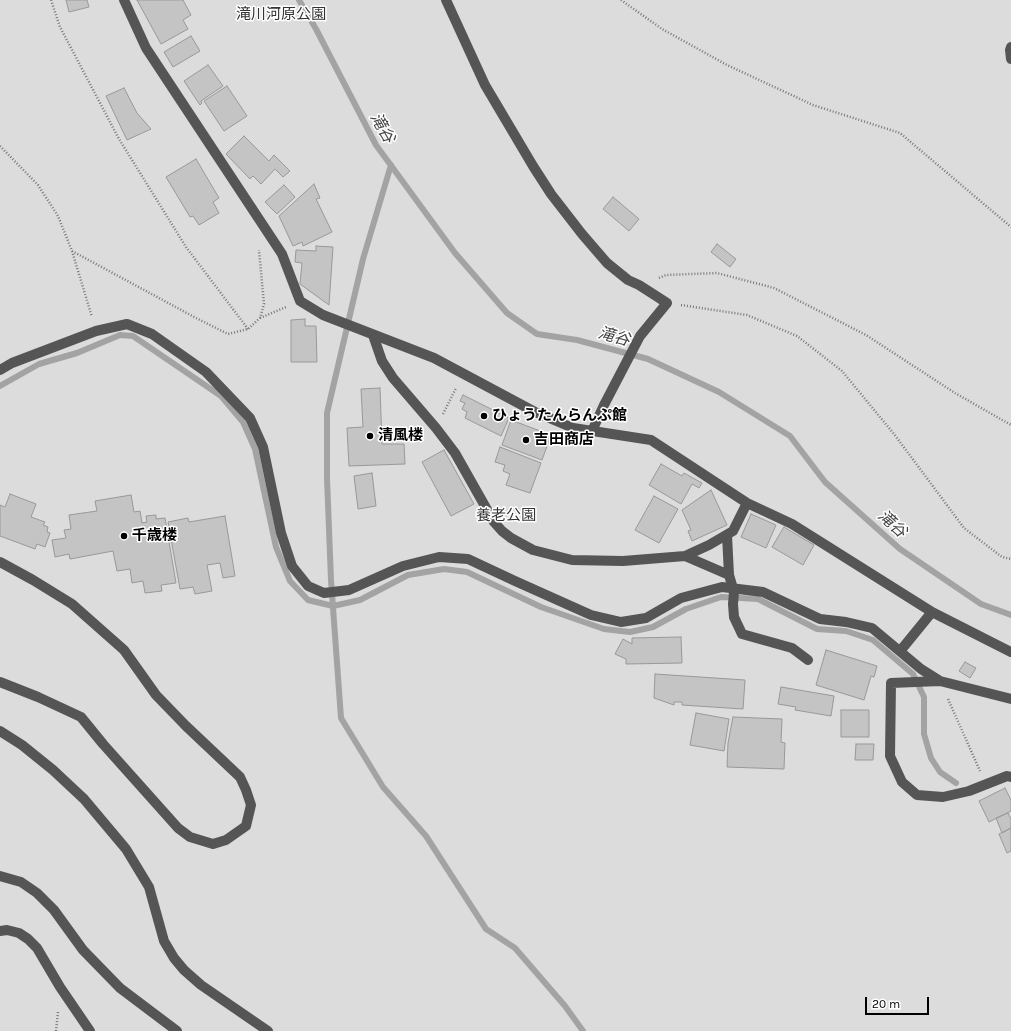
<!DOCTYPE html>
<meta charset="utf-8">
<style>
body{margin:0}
#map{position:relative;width:1011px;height:1031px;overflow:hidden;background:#fff;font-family:Karla,sans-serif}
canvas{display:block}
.scale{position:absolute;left:865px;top:997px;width:64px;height:18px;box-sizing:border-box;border:2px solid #000;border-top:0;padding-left:5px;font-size:12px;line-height:14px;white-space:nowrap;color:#000;-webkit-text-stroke:3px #fff;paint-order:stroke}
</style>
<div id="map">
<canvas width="1011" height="1031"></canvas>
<div class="scale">20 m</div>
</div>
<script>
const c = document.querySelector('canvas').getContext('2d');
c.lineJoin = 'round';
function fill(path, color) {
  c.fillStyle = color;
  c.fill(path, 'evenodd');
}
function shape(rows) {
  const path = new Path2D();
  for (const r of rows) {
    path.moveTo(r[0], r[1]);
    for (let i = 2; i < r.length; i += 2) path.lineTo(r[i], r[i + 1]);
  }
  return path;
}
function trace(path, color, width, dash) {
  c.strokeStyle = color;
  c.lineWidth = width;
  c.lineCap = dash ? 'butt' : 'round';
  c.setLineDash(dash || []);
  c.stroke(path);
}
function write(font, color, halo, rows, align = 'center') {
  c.font = font + ' Karla,"Noto Sans JP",sans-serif';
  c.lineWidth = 3;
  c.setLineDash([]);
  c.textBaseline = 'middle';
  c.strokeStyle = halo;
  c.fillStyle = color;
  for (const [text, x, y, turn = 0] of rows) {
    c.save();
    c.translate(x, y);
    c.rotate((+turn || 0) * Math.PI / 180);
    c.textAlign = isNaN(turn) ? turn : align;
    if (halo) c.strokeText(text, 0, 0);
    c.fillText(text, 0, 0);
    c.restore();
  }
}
const green = shape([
 [0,0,1011,0,1011,1031,0,1031]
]);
const stream = shape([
 [299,0,316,29,376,145,455,253,507,313,537,334,577,340,648,359,719,392,790,436,825,482,900,549,981,604,1011,615],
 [391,165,363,259,327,413,327,478,331,580,341,718,383,787,426,836,486,929,515,948,565,1006,583,1031],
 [0,386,39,364,77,353,120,335,133,336,221,396,243,422,255,449,276,547,290,581,308,600,333,606,360,600,408,575,444,569,467,572,541,607,604,629,630,632,653,627,686,609,721,597,758,599,817,629,846,631,873,640,913,674,924,697,924,734,931,758,940,772,956,783]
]);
const building = shape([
 [66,0,87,0,89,7,69,12,66,0],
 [137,0,183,0,191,15,183,20,188,29,161,44,137,0],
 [191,36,200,51,173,67,164,52,191,36],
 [208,65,223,86,201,101,202,103,200,105,184,81,208,65],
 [227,86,247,116,224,131,204,101,227,86],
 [124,88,137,113,151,129,127,140,106,96,124,88],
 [244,136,269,161,274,155,290,171,283,177,275,169,261,184,253,176,250,179,226,154,244,136],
 [196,159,219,198,213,202,219,213,199,225,193,216,190,217,166,177,196,159],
 [314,184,320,198,316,199,332,232,303,246,302,242,293,246,279,216,314,184],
 [284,185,295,197,277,214,265,202,284,185],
 [613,197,639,219,629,231,603,209,613,197],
 [717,244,736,259,730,267,711,252,717,244],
 [316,246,333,247,329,305,300,284,302,263,295,262,296,250,316,251,316,246],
 [305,319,305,326,316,326,317,362,291,362,291,320,305,319],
 [380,388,382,444,404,444,405,464,349,466,347,428,363,427,361,389,380,388],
 [463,395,509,418,501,436,465,418,467,412,462,409,465,403,460,401,463,395],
 [511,420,551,435,542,460,502,445,511,420],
 [500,447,541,463,530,493,506,485,510,474,503,471,505,465,495,462,500,447],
 [444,450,474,504,451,516,422,462,444,450],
 [661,464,682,476,684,473,702,483,699,488,692,484,681,504,649,485,661,464],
 [372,473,376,506,358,509,354,476,372,473],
 [711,490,727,525,692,541,688,531,691,530,682,510,711,490],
 [10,494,36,504,31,517,45,522,43,525,48,527,47,532,50,533,45,547,37,544,35,549,0,536,0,505,5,507,10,494],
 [131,495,134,512,140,511,142,523,147,522,146,516,156,515,156,519,165,518,176,583,161,585,162,591,145,593,143,581,132,583,130,569,117,571,113,551,70,559,69,554,55,557,52,540,66,538,64,530,71,529,69,515,97,511,95,501,131,495],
 [654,496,678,509,659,543,635,530,654,496],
 [751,514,776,525,766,548,741,537,751,514],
 [225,516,235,576,223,578,220,563,207,565,212,591,195,594,193,587,180,589,168,522,188,518,189,522,225,516],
 [784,527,814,545,803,565,772,547,784,527],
 [681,637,682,663,626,664,626,659,615,654,623,639,632,644,632,638,681,637],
 [826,650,877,666,874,677,871,676,864,700,816,685,826,650],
 [965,662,976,668,970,678,959,671,965,662],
 [655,674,745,680,743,709,682,705,682,702,674,702,674,705,654,698,655,674],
 [781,687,834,696,831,716,795,710,796,707,778,704,781,687],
 [841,710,869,710,869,737,841,737,841,710],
 [696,713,729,719,724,751,690,745,696,713],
 [733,717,782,719,781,742,785,743,784,769,727,767,728,743,733,717],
 [856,744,874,744,873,760,855,760,856,744],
 [1005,788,1011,800,1011,811,989,822,979,801,1005,788],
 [1008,813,1011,819,1011,828,1002,833,996,818,1008,813],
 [1011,828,1011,851,1007,853,999,834,1011,828]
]);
const path = shape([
 [51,0,60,27,119,139,186,247,248,329],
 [621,0,662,29,727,65,813,105,900,133,1011,227],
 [0,146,38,185,58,216,72,251,92,317],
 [72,251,196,318,228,334,248,329,260,318,264,304,259,250],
 [659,278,666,275,717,273,774,288,866,335,955,393,1011,425],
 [681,305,747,315,797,336,842,371,894,434,964,528,1002,557,1011,559],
 [260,318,286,307],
 [443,414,456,388],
 [948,699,980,771],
 [56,1031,58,1012]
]);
const minor = shape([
 [124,0,146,48,282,254,300,301,323,315,434,358,535,412,573,428,651,440,747,503,792,524,932,612,1011,652],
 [446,0,485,85,533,166,551,194,582,234,607,263,628,280,639,285,667,303,640,336,604,405,592,431],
 [1011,47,1010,50,1011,59],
 [373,335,382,361,393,378,436,428,455,453,494,522,502,531,511,538,533,550,572,560,623,561,685,556,729,575,734,592,733,604,734,617,742,634,792,648,808,660],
 [0,370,12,363,96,331,127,324,152,334,206,372,250,418,263,447,281,533,292,566,308,586,324,593,349,590,403,566,439,557,468,559,515,581,591,615,621,622,646,618,681,598,722,587,763,592,820,619,846,622,872,628,921,669,940,681,1011,699],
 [727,535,729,575],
 [685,556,709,545,733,531,747,503],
 [0,562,33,580,72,604,124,650,156,695,186,726,240,777,246,790,251,805,246,826,226,840,213,844,190,837,178,828,103,744,81,717,38,697,0,682],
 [901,650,932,612],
 [940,681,891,683,890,756,902,782,917,795,943,797,969,791,1007,776,1011,777],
 [0,731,22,745,53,770,84,799,126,849,149,887,164,941,174,958,184,970,201,985,268,1031],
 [0,876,21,882,37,893,54,910,83,950,120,988,177,1031],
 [0,931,7,930,19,933,28,939,37,948,60,987,90,1031]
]);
const markers = [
 [484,416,4,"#000"],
 [370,436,4,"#000"],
 [526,440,4,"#000"],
 [124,536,4,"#000"]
];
const parkNames = [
 ["滝川河原公園",281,15],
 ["養老公園",506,516]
];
const poiNames = [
 ["ひょうたんらんぷ館",492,416],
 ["清風楼",378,436],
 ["吉田商店",534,440],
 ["千歳楼",132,536]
];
const waterNames = [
 ["滝谷",382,128,60],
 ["滝谷",614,337,15],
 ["滝谷",892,524,42]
];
fill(green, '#dcdcdc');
trace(stream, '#a3a3a3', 6);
fill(building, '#c4c4c4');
trace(building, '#999', 1);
trace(path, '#777', 2.5, [1, 2]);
trace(minor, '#555', 10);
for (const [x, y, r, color] of markers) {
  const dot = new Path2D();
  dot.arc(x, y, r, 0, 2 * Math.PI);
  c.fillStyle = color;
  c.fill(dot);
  trace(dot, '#fff', 1.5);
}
write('15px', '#333', '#fff', parkNames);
write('bold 15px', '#000', '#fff', poiNames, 'left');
write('italic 16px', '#444', '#fff', waterNames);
</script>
